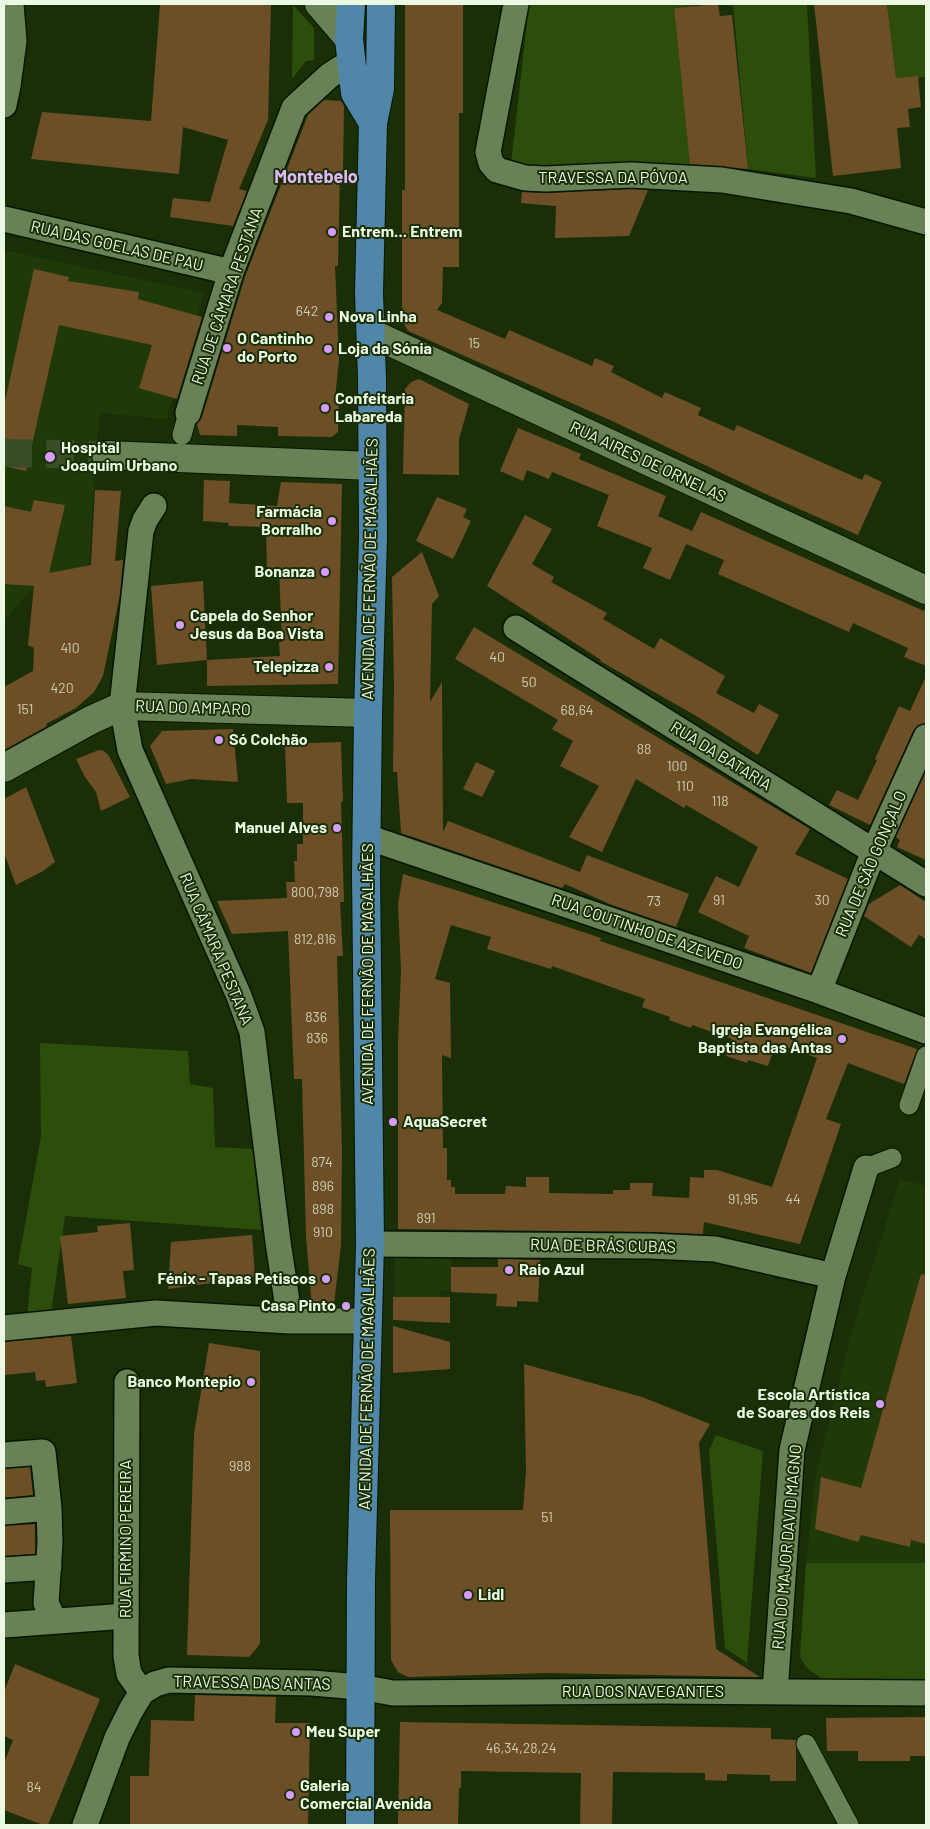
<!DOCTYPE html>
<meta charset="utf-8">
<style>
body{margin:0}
#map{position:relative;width:930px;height:1829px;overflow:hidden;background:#1a2f07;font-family:Barlow,sans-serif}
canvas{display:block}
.frame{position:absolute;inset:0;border:5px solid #ebf9e2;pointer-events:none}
</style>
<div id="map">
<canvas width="930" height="1829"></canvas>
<div class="frame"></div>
</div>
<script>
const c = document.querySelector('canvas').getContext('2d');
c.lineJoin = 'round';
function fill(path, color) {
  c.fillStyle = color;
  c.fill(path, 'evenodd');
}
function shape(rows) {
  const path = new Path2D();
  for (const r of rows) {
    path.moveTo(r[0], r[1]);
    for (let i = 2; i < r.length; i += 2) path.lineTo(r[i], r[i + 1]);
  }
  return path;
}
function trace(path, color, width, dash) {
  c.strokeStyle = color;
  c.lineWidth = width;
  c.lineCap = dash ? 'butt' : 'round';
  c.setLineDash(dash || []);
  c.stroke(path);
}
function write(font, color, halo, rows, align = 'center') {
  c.font = font + ' Barlow,sans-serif';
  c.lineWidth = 4;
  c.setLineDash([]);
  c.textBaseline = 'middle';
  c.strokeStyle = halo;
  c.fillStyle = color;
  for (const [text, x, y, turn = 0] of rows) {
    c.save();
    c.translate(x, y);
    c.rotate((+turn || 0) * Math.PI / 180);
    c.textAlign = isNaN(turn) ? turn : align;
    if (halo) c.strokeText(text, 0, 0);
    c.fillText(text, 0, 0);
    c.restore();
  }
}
const built = shape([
 [4,250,204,293,166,419,99,413,89,566,77,573,30,592,4,620],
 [900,1179,926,1186,926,1563,806,1563,816,1474,851,1334],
 [395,1256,452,1256,451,1291,440,1291,440,1297,394,1297]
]);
const green = shape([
 [529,4,705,4,674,8,691,170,511,164],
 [733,4,807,4,816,178,748,169],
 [887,4,926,4,926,77,896,78],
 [293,5,314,28,314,60,306,61,292,79],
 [40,1043,188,1051,190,1084,213,1088,215,1147,253,1149,261,1230,65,1216,50,1320,27,1316,32,1268,18,1264,41,1136],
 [716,1435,763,1451,747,1663,725,1648,709,1451],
 [806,1563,926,1563,926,1685,832,1685,819,1677,806,1667,800,1657]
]);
const building = shape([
 [160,4,271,4,268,120,239,189,247,191,233,226,170,217,173,198,210,202,228,140,183,127,179,174,31,159,42,112,151,121],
 [405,4,463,4,463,113,459,113,459,267,443,267,442,303,437,310,505,339,509,330,592,366,595,358,614,366,611,372,662,398,665,392,701,408,698,415,734,431,737,425,862,480,865,474,882,482,858,535,770,496,610,420,408,331,403,322,402,303,402,190,405,190],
 [718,4,720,16,732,15,748,169,690,164,674,8],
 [814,4,887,4,896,78,918,76,921,107,908,109,910,127,897,128,901,168,833,176],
 [324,100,341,101,344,106,343,170,340,172,338,266,335,266,339,360,335,398,339,398,338,432,332,437,278,436,278,427,237,425,237,436,200,435,197,424,202,417,245,277,308,115],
 [631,189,648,190,629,236,555,238,556,206,521,203,522,192,547,193],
 [34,269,69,277,68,281,139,292,138,299,202,317,177,399,139,388,152,345,59,325,26,471,4,466,4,406],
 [419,379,469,404,459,439,459,475,403,474,405,389,411,382],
 [518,428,581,454,579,459,666,496,658,516,692,531,670,580,643,568,652,548,597,526,609,495,552,472,549,479,527,470,523,481,500,471],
 [204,480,230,481,229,503,277,506,281,482,342,484,338,684,207,686,207,660,280,656,279,642,282,642,279,569,267,570,266,527,228,526,229,523,203,521],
 [95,490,121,491,115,561,123,560,120,595,103,676,94,692,76,708,46,724,47,726,4,750,4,687,33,671,34,648,28,645,34,586,4,584,4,506,31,512,34,500,65,505,49,573,91,565],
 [437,497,467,509,463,517,471,521,453,559,416,541],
 [701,512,924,611,926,607,926,666,904,657,908,648,853,623,849,632,718,574,724,560,686,544],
 [525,515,552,529,532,564,554,577,551,582,607,613,603,619,654,649,660,638,725,676,716,693,754,713,759,704,779,715,758,755,698,717,600,661,601,660,487,586],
 [422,552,439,596,432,604,430,702,442,682,443,832,448,821,580,872,587,855,689,894,676,927,612,905,565,884,562,888,401,833,397,772,393,772,394,685,392,577],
 [203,581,207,660,157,665,151,586],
 [474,627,810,829,795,854,848,879,811,973,744,948,749,936,698,912,716,876,739,887,758,847,686,805,684,808,636,779,602,852,569,837,599,786,560,766,573,741,552,729,558,720,455,659],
 [926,676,926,723,918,725,913,731,870,825,829,805,837,790,858,800,877,760,875,759,899,706,910,711],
 [233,729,238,782,191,779,166,784,150,746,162,731],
 [341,742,343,801,341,802,344,902,340,902,343,956,337,956,342,1151,341,1245,334,1305,331,1307,312,1307,306,1236,302,1079,294,1079,288,931,232,934,217,901,287,898,286,882,295,882,294,861,297,861,297,844,303,844,303,803,287,803,285,744],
 [99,750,104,751,109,756,130,797,101,811,96,792,85,777,76,759],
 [476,762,495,771,482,797,463,789],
 [926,771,926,860,897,847,900,840,896,837],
 [26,787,55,862,43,871,16,885,4,853,4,799],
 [403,874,456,890,601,938,600,941,917,1049,904,1084,848,1063,826,1119,841,1124,800,1244,704,1222,703,1234,650,1232,398,1229,398,1042,401,971,398,904],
 [451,925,491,937,487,949,551,969,552,966,645,999,642,1007,670,1017,669,1020,691,1028,692,1025,732,1039,726,1056,747,1063,748,1060,768,1066,776,1043,817,1058,772,1187,717,1170,704,1170,704,1178,690,1177,689,1198,652,1196,653,1183,630,1183,630,1190,613,1190,613,1194,549,1193,549,1177,526,1177,526,1187,506,1186,505,1194,455,1194,455,1187,451,1187,451,1180,447,1180,447,1148,443,1148,442,1055,451,1058,450,983,435,979],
 [900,885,926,902,926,939,919,935,911,947,864,916,869,904],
 [130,1223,134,1270,123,1271,126,1298,68,1304,60,1236,98,1232,97,1226],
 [252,1235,255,1277,168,1289,171,1242],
 [498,1259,540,1260,538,1302,517,1301,517,1307,496,1306,497,1294,451,1292,451,1267,498,1267],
 [921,1274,926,1275,926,1544,911,1540,910,1547,861,1535,858,1542,815,1529,821,1477,861,1488],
 [393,1297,450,1297,450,1323,393,1320],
 [393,1326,450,1342,450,1369,393,1373],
 [71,1336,77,1383,46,1387,45,1380,36,1381,35,1372,4,1375,4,1342],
 [209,1343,260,1351,260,1644,249,1657,187,1655,194,1434],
 [524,1364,642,1397,710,1424,699,1443,716,1649,760,1677,546,1673,408,1677,398,1672,391,1660,390,1510,523,1510,526,1472],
 [30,1467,33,1495,4,1498,4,1469],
 [35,1524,35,1554,4,1556,4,1526],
 [15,1664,100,1699,48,1825,43,1825,4,1810,4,1763,13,1740,4,1736,4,1692],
 [195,1695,276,1697,275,1723,310,1723,308,1825,130,1825,130,1776,149,1776,151,1720,194,1721],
 [926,1717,926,1756,910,1756,910,1761,858,1761,858,1751,827,1751,826,1718],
 [400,1722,771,1728,771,1739,796,1740,796,1781,770,1781,770,1775,727,1774,727,1781,705,1780,705,1773,613,1772,612,1825,580,1825,581,1773,461,1771,461,1788,459,1788,458,1825,398,1825]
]);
const secondaryTunnel = shape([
 [4,453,106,455]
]);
const pedestrian = shape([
 [182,435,188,413],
 [909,1105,926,1056],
 [866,1168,892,1158],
 [806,1744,849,1825]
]);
const minor = shape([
 [516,4,488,152,491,163,497,170,525,178,546,179,631,175,722,180,851,201,926,222],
 [4,105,8,86,14,41,11,4],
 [4,219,231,272],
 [188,413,231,272,294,108,329,76,341,68,351,64],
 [154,506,145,520,141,531,122,706,130,750,239,996,252,1032,278,1242,290,1321],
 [516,628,926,884],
 [367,837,819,991,926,1031],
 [819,991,874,851,926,737],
 [370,1244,650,1246,715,1249,833,1276],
 [4,1328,156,1313,290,1321,369,1321],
 [127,1382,126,1656,129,1674,142,1692],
 [4,1455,43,1452,49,1508,50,1543,46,1603,54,1620],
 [4,1512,49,1508],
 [4,1570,49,1567],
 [4,1625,126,1616],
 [775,1692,792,1450,833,1276,866,1168],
 [85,1825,117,1738,131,1710,142,1692,155,1684,169,1680,312,1683,360,1687,393,1693,659,1691,926,1693]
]);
const tertiary = shape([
 [319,4,349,39],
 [371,333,926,590]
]);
const secondary = shape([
 [106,455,372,466],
 [4,768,91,720,122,706,368,713]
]);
const primary = shape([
 [351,4,349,39,355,93,373,123],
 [360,1825,361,1581,370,1244,366,874,368,713,373,537,372,378,369,293,373,123,380,89,381,4]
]);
const markers = [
 [332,232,5,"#d79bf9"],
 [329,317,5,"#d79bf9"],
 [227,348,5,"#d79bf9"],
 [328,349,5,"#d79bf9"],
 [325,408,5,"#d79bf9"],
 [50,457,6,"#d79bf9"],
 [332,521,5,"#d79bf9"],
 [325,572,5,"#d79bf9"],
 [180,625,5,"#d79bf9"],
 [329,667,5,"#d79bf9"],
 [219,740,5,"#d79bf9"],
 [337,828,5,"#d79bf9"],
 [842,1039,5,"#d79bf9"],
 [393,1122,5,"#d79bf9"],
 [509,1270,5,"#d79bf9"],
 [326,1279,5,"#d79bf9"],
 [346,1306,5,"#d79bf9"],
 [251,1382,5,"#d79bf9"],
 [880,1404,5,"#d79bf9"],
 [468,1595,5,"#d79bf9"],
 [296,1732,5,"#d79bf9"],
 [290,1795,5,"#d79bf9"]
];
const numberNames = [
 ["642",307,311],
 ["15",474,343],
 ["410",70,648],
 ["40",497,657],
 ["50",529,682],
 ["420",62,688],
 ["151",25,709],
 ["68,64",577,710],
 ["88",644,749],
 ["100",677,766],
 ["110",685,786],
 ["118",720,801],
 ["800,798",315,892],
 ["91",719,900],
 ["30",822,900],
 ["73",654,901],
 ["812,816",315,939],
 ["836",316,1017],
 ["836",317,1038],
 ["874",322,1162],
 ["896",323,1186],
 ["91,95",743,1199],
 ["44",793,1199],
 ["898",323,1209],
 ["891",426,1218],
 ["910",323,1232],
 ["988",240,1466],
 ["51",547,1517],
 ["46,34,28,24",521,1748],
 ["84",34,1787]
];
const streetNames = [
 ["TRAVESSA DA PÓVOA",613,178],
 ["RUA DAS GOELAS DE PAU",117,246,13],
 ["RUA DE CÂMARA PESTANA",227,296,-71],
 ["RUA AIRES DE ORNELAS",648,462,25],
 ["AVENIDA DE FERNÃO DE MAGALHÃES",370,569,-89],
 ["RUA DO AMPARO",193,708,2],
 ["RUA DA BATARIA",721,756,32],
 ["RUA DE SÃO GONÇALO",871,864,-67],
 ["RUA COUTINHO DE AZEVEDO",647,932,19],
 ["RUA CÂMARA PESTANA",216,949,67],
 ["AVENIDA DE FERNÃO DE MAGALHÃES",368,974,-90],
 ["RUA DE BRÁS CUBAS",603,1246,1],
 ["AVENIDA DE FERNÃO DE MAGALHÃES",367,1379,-89],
 ["RUA FIRMINO PEREIRA",126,1539,-90],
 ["RUA DO MAJOR DAVID MAGNO",787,1547,-85],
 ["TRAVESSA DAS ANTAS",252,1683,1],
 ["RUA DOS NAVEGANTES",643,1692]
];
const poiNames = [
 ["Entrem... Entrem",342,232],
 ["Nova Linha",339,317],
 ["O Cantinho",237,339],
 ["do Porto",237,357],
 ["Loja da Sónia",338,349],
 ["Confeitaria",335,399],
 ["Labareda",335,417],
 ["Hospital",61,448],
 ["Joaquim Urbano",61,466],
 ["Farmácia",322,512,"right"],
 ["Borralho",322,530,"right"],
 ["Bonanza",315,572,"right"],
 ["Capela do Senhor",190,616],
 ["Jesus da Boa Vista",190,634],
 ["Telepizza",319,667,"right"],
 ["Só Colchão",229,740],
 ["Manuel Alves",327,828,"right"],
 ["Igreja Evangélica",832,1030,"right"],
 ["Baptista das Antas",832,1048,"right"],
 ["AquaSecret",403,1122],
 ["Raio Azul",519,1270],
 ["Fénix - Tapas Petiscos",316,1279,"right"],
 ["Casa Pinto",336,1306,"right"],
 ["Banco Montepio",241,1382,"right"],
 ["Escola Artística",870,1395,"right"],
 ["de Soares dos Reis",870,1413,"right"],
 ["Lidl",478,1595],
 ["Meu Super",306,1732],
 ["Galeria",300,1786],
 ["Comercial Avenida",300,1804]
];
const neighbourhoodNames = [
 ["Montebelo",316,177]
];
fill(built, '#203908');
fill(green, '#2d4e0b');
fill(building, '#6d4f27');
trace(secondaryTunnel, '#394d28', 28, [28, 14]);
trace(pedestrian, '#071600', 21);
trace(minor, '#071600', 28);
trace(tertiary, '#071600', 30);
trace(secondary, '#071600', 30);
trace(primary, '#071600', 30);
trace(pedestrian, '#688156', 19);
trace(minor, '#688156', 25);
trace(tertiary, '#688156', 28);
trace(secondary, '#688156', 28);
trace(primary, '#5087a8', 28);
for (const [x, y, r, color] of markers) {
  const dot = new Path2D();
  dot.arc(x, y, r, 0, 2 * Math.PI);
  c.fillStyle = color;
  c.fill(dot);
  trace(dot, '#1a2f07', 2);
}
write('14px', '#ccceb3', null, numberNames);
write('16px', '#ebf9e2', '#1a2f07', streetNames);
write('bold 16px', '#ebf9e2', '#1a2f07', poiNames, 'left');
write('bold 18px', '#e1b7f9', '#1a2f07', neighbourhoodNames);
</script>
